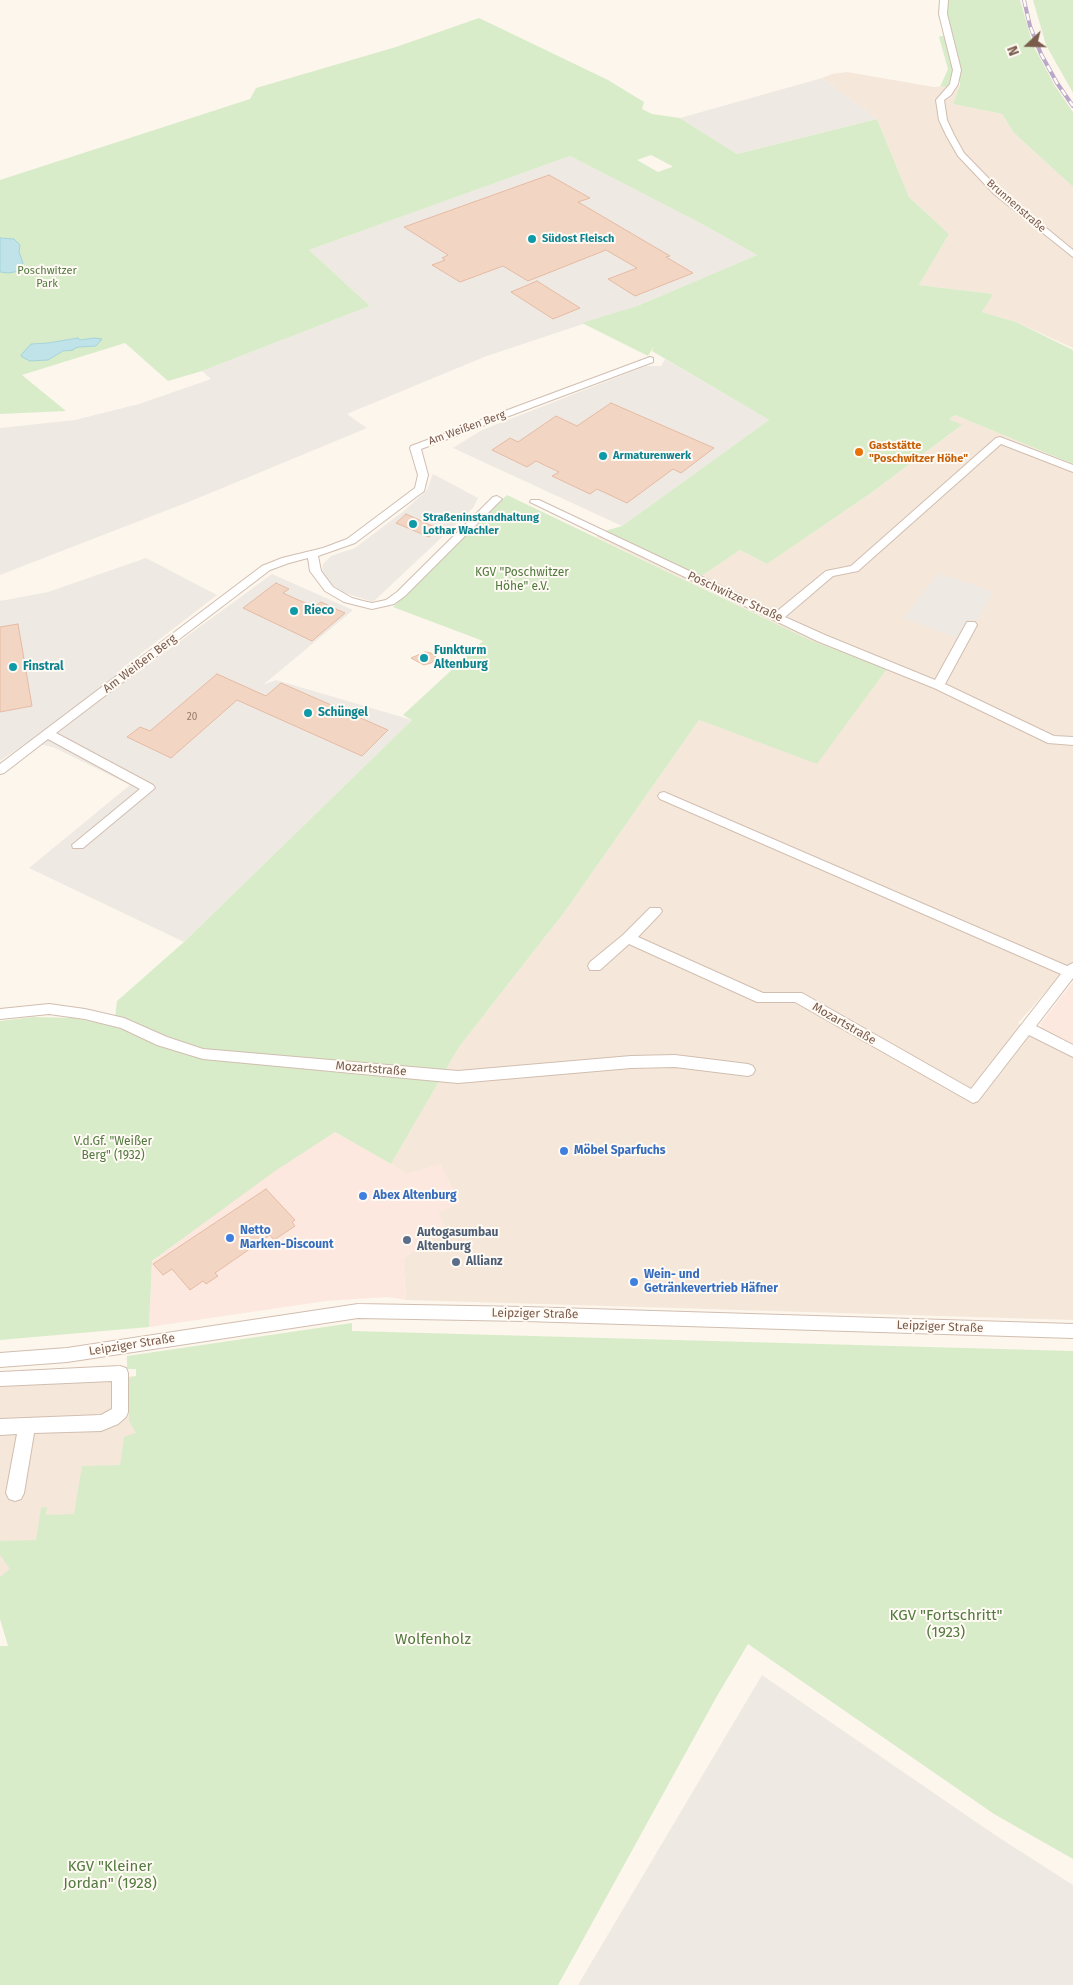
<!DOCTYPE html>
<meta charset="utf-8">
<style>
body{margin:0}
#map{position:relative;width:1073px;height:1985px;overflow:hidden;background:#fdf6ec;font-family:"Fira Sans",sans-serif}
canvas{display:block}
.north{position:absolute;left:1003px;top:20px;width:50px;height:50px;-webkit-text-stroke:4px #fffaf3;paint-order:stroke;rotate:249deg;font-size:14px;font-weight:700;line-height:20px;text-align:center;color:#7a5c4d}
.north::after{content:'';display:block;margin:auto;width:18px;height:22px;background:#7a5c4d;clip-path:polygon(50% 0,100% 100%,50% 72%,0 100%)}
</style>
<div id="map">
<canvas width="1073" height="1985"></canvas>
<div class="north">N</div>
</div>
<script>
const c = document.querySelector('canvas').getContext('2d');
c.lineJoin = 'round';
function fill(path, color) {
  c.fillStyle = color;
  c.fill(path, 'evenodd');
}
function shape(rows) {
  const path = new Path2D();
  for (const r of rows) {
    path.moveTo(r[0], r[1]);
    for (let i = 2; i < r.length; i += 2) path.lineTo(r[i], r[i + 1]);
  }
  return path;
}
function trace(path, color, width, dash) {
  c.strokeStyle = color;
  c.lineWidth = width;
  c.lineCap = dash ? 'butt' : 'round';
  c.setLineDash(dash || []);
  c.stroke(path);
}
function write(font, color, halo, rows, align = 'center') {
  c.font = font + ' "Fira Sans",sans-serif';
  c.lineWidth = 4;
  c.setLineDash([]);
  c.textBaseline = 'middle';
  c.strokeStyle = halo;
  c.fillStyle = color;
  for (const [text, x, y, turn = 0] of rows) {
    c.save();
    c.translate(x, y);
    c.rotate((+turn || 0) * Math.PI / 180);
    c.textAlign = isNaN(turn) ? turn : align;
    if (halo) c.strokeText(text, 0, 0);
    c.fillText(text, 0, 0);
    c.restore();
  }
}
const residential = shape([
 [847,72,934,87,960,85,953,104,1002,114,1014,133,1073,187,1073,348,1016,322,982,312,992,294,919,285,949,234,909,197,877,119,822,78,832,74],
 [955,415,1073,464,1073,961,1018,1023,1073,1051,1073,1320,406,1300,403,1259,444,1226,406,1174,391,1164,459,1047,566,910,699,720,817,763,887,669,810,640,596,537,605,531,700,577,740,550,767,564,871,493,961,426,949,419],
 [134,1376,132,1423,161,1465,0,1582,0,1385,53,1383]
]);
const commercial = shape([
 [1073,982,1073,1047,1043,1031,1040,1024],
 [335,1132,391,1164,406,1174,440,1164,460,1203,438,1213,445,1226,403,1259,406,1300,388,1297,326,1301,149,1327,152,1261,275,1170]
]);
const industrial = shape([
 [822,78,877,119,737,154,680,118],
 [570,156,702,224,757,255,637,306,484,357,347,414,367,428,196,499,0,575,0,428,75,420,139,404,211,379,202,371,370,306,309,250],
 [665,359,769,420,622,526,453,448,482,430,646,366,661,366],
 [433,474,478,498,473,508,373,602,345,593,331,584,322,574,323,564,331,556,355,548,405,510,427,490],
 [146,558,217,595,121,669,131,677,272,574,353,610,263,685,276,680,412,720,184,942,29,868,130,785,55,748,29,741,0,761,0,601,48,592],
 [939,573,993,592,974,627,966,624,957,638,903,618],
 [762,1675,995,1835,1073,1885,1073,1985,578,1985]
]);
const green = shape([
 [948,0,1020,0,1033,45,1055,86,1073,112,1073,187,1014,133,1002,114,953,104,960,85,960,70,958,55,950,31,947,13],
 [1033,0,1073,0,1073,93,1046,45],
 [479,18,608,80,644,102,642,109,652,114,680,118,737,154,877,119,909,197,949,234,919,285,993,294,982,312,1016,322,1073,350,1073,464,955,415,949,419,962,425,871,493,767,564,740,550,700,577,605,531,622,526,769,420,652,351,654,346,648,356,582,323,637,306,757,255,702,224,570,156,309,250,370,306,202,371,168,381,125,343,22,375,66,411,0,414,0,180,250,99,256,88,396,47],
 [651,155,672,166,672,167,658,172,637,160],
 [78,338,80,340,94,338,91,347,79,347,58,353,31,344,48,343],
 [941,36,945,36,954,70,951,86,940,87,948,69,939,37],
 [507,495,810,640,887,669,817,764,699,720,566,910,459,1047,391,1164,335,1132,275,1171,152,1261,149,1327,0,1340,0,1021,33,1017,74,1018,114,1026,117,1001,184,942,412,720,403,715,483,641,393,607],
 [352,1323,352,1331,1073,1351,1073,1859,994,1814,748,1644,717,1696,558,1985,0,1985,0,1646,8,1646,0,1619,0,1577,10,1569,0,1555,0,1541,36,1540,41,1508,47,1507,46,1515,74,1514,82,1466,120,1465,124,1437,136,1433,129,1421,128,1378,136,1376,136,1369,127,1369,127,1356]
]);
const water = shape([
 [0,238,14,239,20,245,19,252,23,263,20,271,8,273,0,272,0,238],
 [78,338,80,340,94,338,102,339,96,346,79,347,73,349,74,350,63,351,48,360,30,361,22,357,21,355,31,344,48,343,78,338]
]);
const building = shape([
 [549,175,590,198,578,202,670,256,666,257,693,273,635,296,608,279,637,268,606,250,528,281,503,266,460,282,432,265,445,260,442,258,448,255,404,227,549,175],
 [537,281,580,308,553,319,511,292,537,281],
 [611,403,714,448,681,473,673,469,627,503,597,489,590,494,552,476,559,472,536,461,527,467,492,450,510,438,518,442,556,416,577,426,611,403],
 [406,514,439,529,429,537,396,523,406,514],
 [276,583,289,589,283,593,314,607,321,602,345,613,312,641,243,608,276,583],
 [18,624,32,706,0,712,0,627,18,624],
 [425,652,431,653,437,658,431,663,424,665,411,658,425,652],
 [217,674,266,696,281,683,388,730,362,756,237,700,171,758,127,737,140,727,150,731,217,674],
 [266,1189,295,1220,292,1222,295,1226,274,1240,270,1235,215,1273,218,1276,206,1284,203,1281,190,1290,172,1269,163,1275,153,1264,266,1189]
]);
const minor = shape([
 [940,0,948,0,947,14,961,70,958,84,951,95,944,100,947,120,954,135,964,153,1000,190,1073,250,1073,257,994,194,958,156,946,135,939,120,936,100,950,84,953,70,939,14,940,0],
 [650,357,653,358,653,362,421,449,428,475,424,491,355,543,318,556,321,571,333,587,352,598,363,601,372,603,386,600,397,592,493,497,497,496,502,499,405,596,394,604,372,609,344,602,325,591,310,571,308,558,289,563,270,570,56,733,153,785,155,788,83,848,73,848,72,845,140,789,48,739,4,773,0,774,0,764,262,566,282,558,323,548,347,539,415,488,418,475,410,448,411,446,650,357],
 [1000,437,1073,465,1073,472,1001,444,858,571,833,576,785,617,825,635,935,680,967,622,975,622,977,625,945,684,1054,736,1073,737,1073,745,1048,743,934,688,817,641,530,502,531,500,539,500,776,612,826,571,851,566,996,438,1000,437],
 [664,792,1067,966,1073,963,1073,978,1036,1026,1073,1045,1073,1057,1029,1035,978,1101,973,1103,795,1002,757,1002,629,944,600,970,590,970,588,966,590,962,623,935,650,908,660,908,662,911,660,914,638,937,763,993,802,993,971,1089,1061,974,660,799,658,796,660,793,664,792],
 [49,1004,85,1009,124,1018,167,1037,203,1049,458,1071,631,1056,675,1055,748,1064,753,1066,755,1070,753,1074,748,1076,675,1067,631,1068,458,1083,203,1059,157,1045,121,1028,85,1019,49,1014,0,1019,0,1009,49,1004],
 [358,1304,525,1307,1073,1324,1073,1338,525,1321,358,1318,67,1362,0,1367,0,1353,67,1348,358,1304],
 [120,1366,126,1368,128,1373,128,1412,126,1417,118,1424,101,1431,34,1433,24,1493,21,1499,15,1501,9,1499,6,1493,17,1434,0,1435,0,1419,101,1415,112,1409,112,1381,0,1386,0,1372,120,1366]
]);
const rail = shape([
 [1024,0,1030,26,1041,54,1057,83,1073,106]
]);
const markers = [
 [532,239,5,"#0f9aa8"],
 [859,452,5,"#e8710a"],
 [603,456,5,"#0f9aa8"],
 [413,524,5,"#0f9aa8"],
 [294,611,5,"#0f9aa8"],
 [424,658,5,"#0f9aa8"],
 [13,667,5,"#0f9aa8"],
 [308,713,5,"#0f9aa8"],
 [564,1151,5,"#3f7fe0"],
 [363,1196,5,"#3f7fe0"],
 [230,1238,5,"#3f7fe0"],
 [407,1240,5,"#5c6f8a"],
 [456,1262,5,"#5c6f8a"],
 [634,1282,5,"#3f7fe0"]
];
const numberNames = [
 ["20",192,717]
];
const farStreetnames = [
 ["Brunnenstraße",1016,206,41],
 ["Am Weißen Berg",467,428,-20]
];
const farCulturenames = [
 ["Südost Fleisch",542,239],
 ["Armaturenwerk",613,456],
 ["Straßeninstandhaltung",423,518],
 ["Lothar Wachler",423,531]
];
const farParknames = [
 ["Poschwitzer",47,271],
 ["Park",47,284]
];
const farFoodnames = [
 ["Gaststätte",869,446],
 ["\"Poschwitzer Höhe\"",869,459]
];
const parkNames = [
 ["KGV \"Poschwitzer",522,573],
 ["Höhe\" e.V.",522,587],
 ["V.d.Gf. \"Weißer",113,1142],
 ["Berg\" (1932)",113,1156]
];
const streetNames = [
 ["Poschwitzer Straße",735,597,25],
 ["Am Weißen Berg",140,664,-37],
 ["Mozartstraße",844,1024,30],
 ["Mozartstraße",371,1069,5],
 ["Leipziger Straße",535,1314,1],
 ["Leipziger Straße",940,1327,2],
 ["Leipziger Straße",132,1345,-9]
];
const cultureNames = [
 ["Rieco",304,611],
 ["Funkturm",434,651],
 ["Altenburg",434,665],
 ["Finstral",23,667],
 ["Schüngel",318,713]
];
const shopNames = [
 ["Möbel Sparfuchs",574,1151],
 ["Abex Altenburg",373,1196],
 ["Netto",240,1231],
 ["Marken-Discount",240,1245],
 ["Wein- und",644,1275],
 ["Getränkevertrieb Häfner",644,1289]
];
const serviceNames = [
 ["Autogasumbau",417,1233],
 ["Altenburg",417,1247],
 ["Allianz",466,1262]
];
const nearParknames = [
 ["KGV \"Fortschritt\"",946,1616],
 ["(1923)",946,1633],
 ["Wolfenholz",433,1640],
 ["KGV \"Kleiner",110,1867],
 ["Jordan\" (1928)",110,1884]
];
fill(residential, '#f5e8da');
fill(commercial, '#fde8e0');
fill(industrial, '#efe9e4');
fill(green, '#d8ecc9');
fill(water, '#bfe3e8');
trace(water, '#a5d3da', 1);
fill(building, '#f3d5c3');
trace(building, '#e6bba3', 1);
trace(minor, '#d1beb0', 2);
fill(minor, '#fff');
trace(rail, '#b9a8c9', 4);
trace(rail, '#fffaf3', 2.5, [7]);
for (const [x, y, r, color] of markers) {
  const dot = new Path2D();
  dot.arc(x, y, r, 0, 2 * Math.PI);
  c.fillStyle = color;
  c.fill(dot);
  trace(dot, '#fffaf3', 2);
}
write('10px', '#987a6a', null, numberNames);
write('11px', '#7a5c4d', '#fffaf3', farStreetnames);
write('bold 11px', '#0d838f', '#fffaf3', farCulturenames, 'left');
write('11px', '#537a41', '#fffaf3', farParknames);
write('bold 11px', '#c56008', '#fffaf3', farFoodnames, 'left');
write('12px', '#537a41', '#fffaf3', parkNames);
write('12px', '#7a5c4d', '#fffaf3', streetNames);
write('bold 12px', '#0d838f', '#fffaf3', cultureNames, 'left');
write('bold 12px', '#366cbe', '#fffaf3', shopNames, 'left');
write('bold 12px', '#4e5e75', '#fffaf3', serviceNames, 'left');
write('15px', '#537a41', '#fffaf3', nearParknames);
</script>
